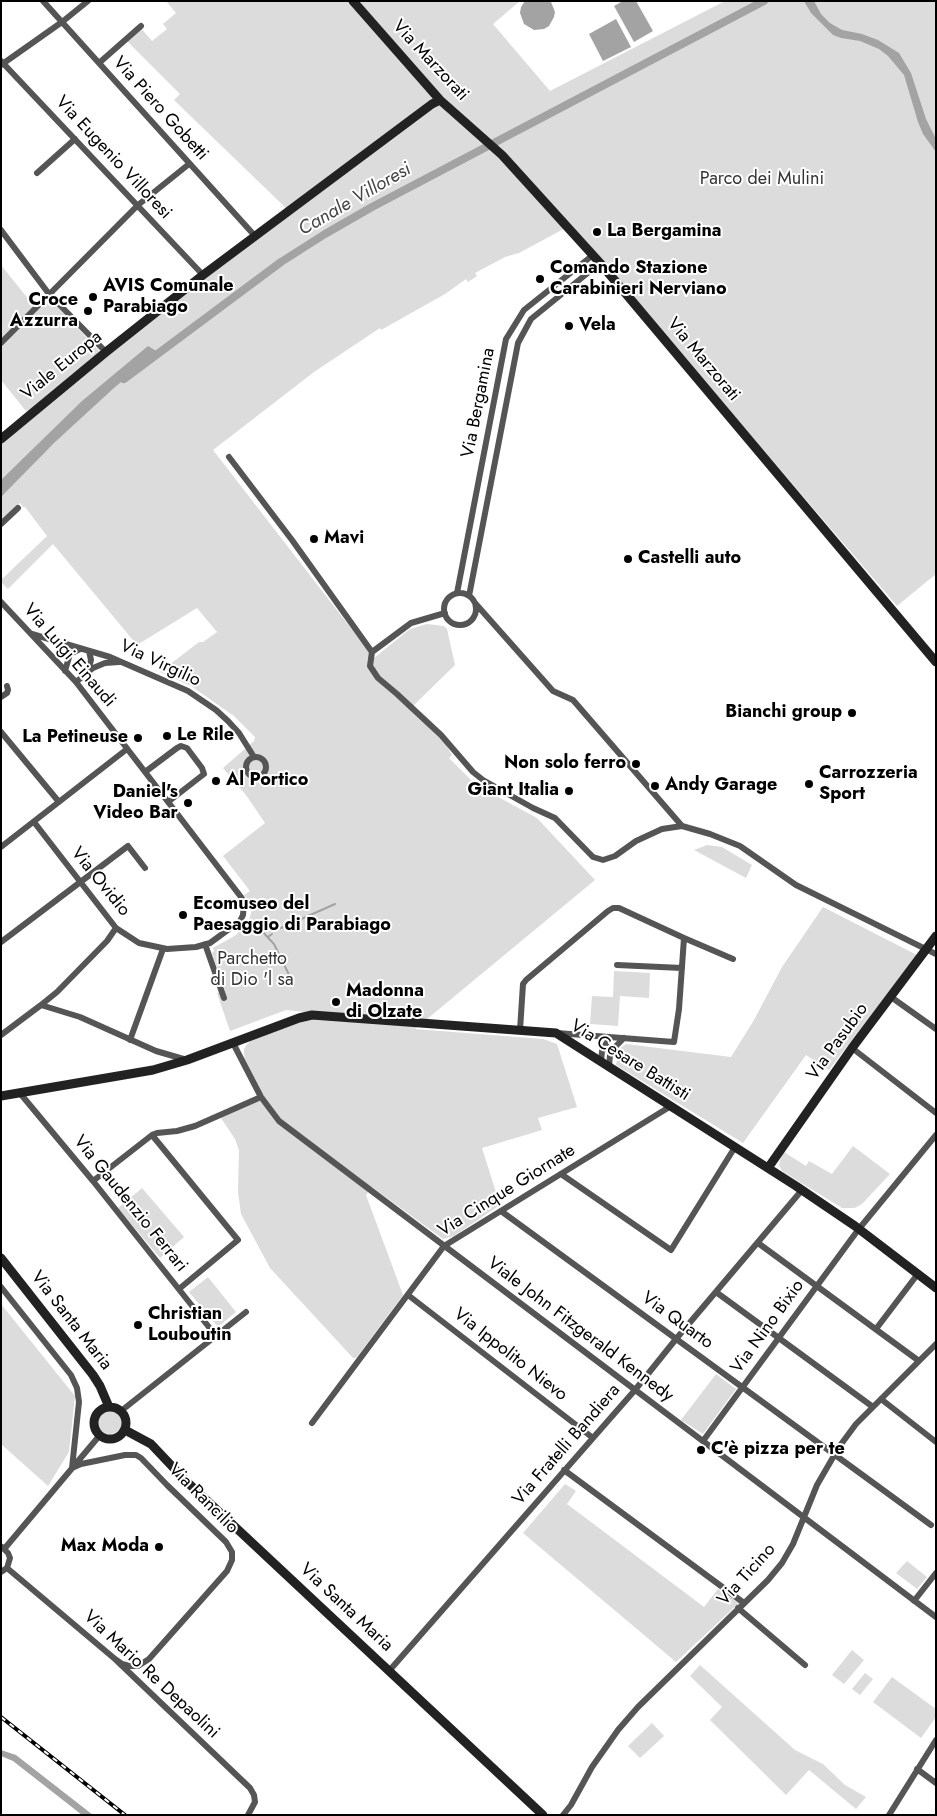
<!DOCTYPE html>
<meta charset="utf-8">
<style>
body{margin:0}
#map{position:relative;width:937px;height:1816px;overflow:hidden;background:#fff;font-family:Jost,sans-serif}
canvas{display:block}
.frame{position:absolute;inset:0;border:2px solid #000;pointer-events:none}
</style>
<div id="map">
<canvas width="937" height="1816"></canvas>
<div class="frame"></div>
</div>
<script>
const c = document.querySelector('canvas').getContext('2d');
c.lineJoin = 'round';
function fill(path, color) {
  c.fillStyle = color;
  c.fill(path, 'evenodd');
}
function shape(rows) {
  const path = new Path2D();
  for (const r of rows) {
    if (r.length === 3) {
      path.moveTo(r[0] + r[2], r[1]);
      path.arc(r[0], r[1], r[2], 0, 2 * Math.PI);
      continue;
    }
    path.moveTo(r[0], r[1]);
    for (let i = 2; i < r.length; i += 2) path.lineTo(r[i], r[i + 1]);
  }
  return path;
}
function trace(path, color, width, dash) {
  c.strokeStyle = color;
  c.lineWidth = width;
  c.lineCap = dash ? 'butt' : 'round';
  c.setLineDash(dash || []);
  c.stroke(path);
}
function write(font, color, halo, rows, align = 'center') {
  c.font = font + ' Jost,sans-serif';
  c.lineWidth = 4;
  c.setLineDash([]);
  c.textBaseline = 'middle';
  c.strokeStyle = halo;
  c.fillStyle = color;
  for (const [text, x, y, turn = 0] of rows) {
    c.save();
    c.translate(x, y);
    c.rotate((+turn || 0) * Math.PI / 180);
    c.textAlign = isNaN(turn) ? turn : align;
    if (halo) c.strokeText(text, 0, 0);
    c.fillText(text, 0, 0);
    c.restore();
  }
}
const green = shape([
 [166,1,520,1,493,24,550,91,725,1,936,1,936,574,897,606,571,225,519,253,505,257,475,273,477,276,468,282,466,279,445,294,381,330,380,328,314,372,213,450,374,658,410,629,427,624,444,626,447,629,455,665,411,708,446,745,452,755,449,758,476,785,537,818,595,880,415,1029,543,1039,557,1044,577,1107,538,1118,542,1130,482,1148,500,1205,454,1236,443,1239,372,1187,366,1195,403,1295,356,1358,353,1358,270,1268,241,1214,238,1192,239,1150,235,1139,219,1115,262,1093,245,1059,244,1054,244,1049,247,1044,254,1038,289,1024,310,1019,360,1018,286,1010,230,1031,217,993,225,991,212,953,214,951,213,948,236,935,249,921,252,909,249,902,244,895,250,891,223,856,265,823,246,795,223,768,254,741,255,737,234,716,191,686,160,672,199,642,203,642,217,632,197,608,137,645,53,544,8,589,1,582,1,580,47,536,25,507,23,507,20,503,1,520,1,434,29,410,26,411,1,380,1,265,37,310,49,300,51,300,103,355,290,212,174,100,180,94,125,39,139,26,152,41,167,29,163,24,176,13],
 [707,845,722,847,752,865,746,878,694,850],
 [823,907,917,955,829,1070,806,1055,743,1143,616,1065,619,1049,626,1044,731,1057,754,1020,782,967],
 [614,971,650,973,649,998,620,996,618,1026,590,1024,592,996,613,997],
 [853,1146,890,1174,862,1204,855,1208,842,1208,782,1171,779,1165,780,1160,784,1152,806,1166,809,1161,832,1174],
 [142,1188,184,1237,160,1258,118,1208],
 [208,1277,236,1312,218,1327,189,1292],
 [1,1304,75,1396,69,1452,48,1486,1,1444],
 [716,1374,736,1389,703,1434,681,1420],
 [110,1422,12],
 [565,1484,576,1491,567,1504,704,1607,718,1589,739,1603,676,1662,523,1533],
 [907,1561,927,1577,917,1589,896,1573],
 [852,1650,864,1660,844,1684,832,1675],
 [700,1665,795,1750,823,1764,845,1785,866,1797,856,1809,809,1770,786,1795,710,1720,722,1707,690,1676],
 [865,1673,873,1679,860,1695,852,1689],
 [892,1677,936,1709,936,1717,921,1738,873,1702],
 [652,1723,664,1736,640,1758,628,1746]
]);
const water = shape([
 [525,1,551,2,555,12,554,17,549,26,544,29,534,30,524,24,520,13,521,7],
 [623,1,636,1,653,31,634,42,614,6],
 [804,1,814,1,821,14,830,23,842,30,862,34,878,40,899,53,911,73,926,119,936,139,936,152,923,134,918,122,904,75,888,56,879,49,860,41,841,38,833,35,811,13],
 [616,19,631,47,603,61,589,34],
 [148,346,158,352,115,387,54,443,1,497,1,480,82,401],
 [1,1750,16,1755,93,1815,82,1815,13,1761,1,1756]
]);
const stream = shape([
 [253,926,259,928,274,944,294,985],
 [281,928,335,904],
 [268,937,272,934]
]);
const canal = shape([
 [124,379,281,262,325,234,372,207,764,1]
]);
const street = shape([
 [43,1,255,236],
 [1,61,203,275],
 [99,63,141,26],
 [1,65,62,22,88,1],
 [37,173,75,139],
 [1,230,49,294,106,352],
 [1,343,138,205,189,164],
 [229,457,292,540,372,652,411,623,445,613],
 [1,524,18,508],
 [457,593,506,339,524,310,593,255],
 [460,609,16],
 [469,596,518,343,531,319,600,263],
 [1,602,76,682,241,897,244,902,243,915,240,921,210,943,196,947,167,949,139,943,116,928,34,822],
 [475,603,553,691,573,700,682,826],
 [32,634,110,657,188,691,216,710,228,721,239,733,254,757],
 [372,652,370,666,378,678,397,694,441,735,473,772,483,780,533,808,555,818,593,857,603,860,615,856,636,841,662,829,682,826,710,834,740,846,796,885,936,954],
 [65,671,70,654,80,649],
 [88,671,91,660,89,651],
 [76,682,93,668,105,663,119,662],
 [1,697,7,693,8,690,7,686],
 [1,732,59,802],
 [256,767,10],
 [145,772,177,748,181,746,187,748,202,768,204,774,168,802],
 [1,847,127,749],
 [1,942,128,846,145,868],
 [205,944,224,998],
 [617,965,682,968],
 [891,997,936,1029],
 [41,1005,57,992,107,941,116,928],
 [520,1030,523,984,526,980,608,911,613,908,619,908,684,938],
 [557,1033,674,1042,679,1009,684,938,733,959],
 [1,1035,41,1005,80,1017,156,1051,187,1060],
 [130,1040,163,949],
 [233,1043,261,1097,279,1121,936,1617],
 [852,1048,936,1113],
 [601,1062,602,1051,610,1037],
 [609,1067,610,1055,613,1049,624,1038],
 [19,1092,93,1181,216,1336],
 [152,1135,238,1240,179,1289],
 [561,1174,671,1250,735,1147],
 [93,1181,152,1135,157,1133,177,1131,195,1126,261,1097],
 [501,1211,931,1525],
 [758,1243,919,1361],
 [1,1287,71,1375,77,1388,79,1402,72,1468],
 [716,1292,873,1407],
 [408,1295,593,1438],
 [876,1329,917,1275],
 [881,1399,936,1442],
 [121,1411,246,1312],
 [312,1423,444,1246,671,1106],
 [703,1441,858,1230,936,1135],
 [72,1468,81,1464,125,1455,136,1455,141,1458,167,1485,226,1542,232,1552,232,1560,227,1571,149,1659,138,1666,130,1666,122,1664,115,1659],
 [564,1470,744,1603],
 [5,1548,100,1435],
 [7,1568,115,1659,250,1788,254,1795,255,1802,248,1815],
 [1,1572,7,1568,10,1558,8,1553,2,1547],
 [914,1601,936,1573],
 [738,1608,805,1665],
 [389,1671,635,1390,676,1339,802,1190],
 [917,1769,936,1783],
 [563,1815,571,1805,592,1767,618,1730,638,1707,768,1580,782,1563,793,1544,817,1485,839,1447,856,1424,936,1344],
 [889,1815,936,1740]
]);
const secondary = shape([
 [353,1,440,100,502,155,600,263,936,662],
 [1,439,106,352,203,275,432,104,440,100],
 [1,1096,153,1070,187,1060,299,1018,312,1015,556,1033,796,1186,855,1226,936,1288],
 [768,1168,852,1048,936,936],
 [1,1258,93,1375,100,1386,109,1407],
 [110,1423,16],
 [125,1430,151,1444,186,1481,543,1815]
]);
const rail = shape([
 [1,1717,125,1815]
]);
const markers = [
 [597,232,5,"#000"],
 [540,279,5,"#000"],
 [93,297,5,"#000"],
 [88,311,5,"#000"],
 [569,326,5,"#000"],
 [314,539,5,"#000"],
 [628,559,5,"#000"],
 [852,713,5,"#000"],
 [167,736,5,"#000"],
 [138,738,5,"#000"],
 [636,764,5,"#000"],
 [216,781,5,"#000"],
 [809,784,5,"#000"],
 [655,786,5,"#000"],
 [569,791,5,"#000"],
 [188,803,5,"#000"],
 [183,915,5,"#000"],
 [336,1002,5,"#000"],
 [138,1325,5,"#000"],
 [701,1450,5,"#000"],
 [159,1547,5,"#000"]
];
const streetNames = [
 ["Via Marzorati",430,61,47],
 ["Via Piero Gobetti",160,109,48],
 ["Via Eugenio Villoresi",113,158,47],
 ["Via Marzorati",703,360,50],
 ["Viale Europa",62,366,-39],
 ["Via Bergamina",479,403,-79],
 ["Via Luigi Einaudi",69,656,49],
 ["Via Virgilio",160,664,25],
 ["Via Ovidio",100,882,51],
 ["Via Pasubio",838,1042,-54],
 ["Via Cesare Battisti",630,1061,32],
 ["Via Cinque Giornate",507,1191,-32],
 ["Via Gaudenzio Ferrari",130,1204,51],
 ["Via Santa Maria",71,1321,52],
 ["Via Quarto",677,1321,36],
 ["Via Nino Bixio",768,1327,-54],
 ["Viale John Fitzgerald Kennedy",580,1330,37],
 ["Via Ippolito Nievo",510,1355,38],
 ["Via Fratelli Bandiera",567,1445,-49],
 ["Via Rancilio",203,1499,45],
 ["Via Ticino",747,1575,-48],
 ["Via Santa Maria",346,1608,43],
 ["Via Mario Re Depaolini",151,1675,43]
];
const parkNames = [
 ["Parco dei Mulini",762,180],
 ["Parchetto",252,960],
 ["di Dio 'l sa",252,981]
];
const poiNames = [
 ["La Bergamina",607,232],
 ["Comando Stazione",550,269],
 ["Carabinieri Nerviano",550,290],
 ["AVIS Comunale",103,287],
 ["Parabiago",103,308],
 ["Croce",78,301,"right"],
 ["Azzurra",78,322,"right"],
 ["Vela",579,326],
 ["Mavi",324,539],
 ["Castelli auto",638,559],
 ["Bianchi group",842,713,"right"],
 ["Le Rile",177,736],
 ["La Petineuse",128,738,"right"],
 ["Non solo ferro",626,764,"right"],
 ["Carrozzeria",819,774],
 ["Sport",819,795],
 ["Al Portico",226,781],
 ["Andy Garage",665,786],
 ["Giant Italia",559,791,"right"],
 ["Daniel's",178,793,"right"],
 ["Video Bar",178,814,"right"],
 ["Ecomuseo del",193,905],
 ["Paesaggio di Parabiago",193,926],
 ["Madonna",346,992],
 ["di Olzate",346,1013],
 ["Christian",148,1315],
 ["Louboutin",148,1336],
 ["C'è pizza per te",711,1450],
 ["Max Moda",149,1547,"right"]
];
const waterNames = [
 ["Canale Villoresi",355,200,-30]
];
fill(green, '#dcdcdc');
fill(water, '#a3a3a3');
trace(stream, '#a3a3a3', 2);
trace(canal, '#a3a3a3', 8);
trace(street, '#555', 6);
trace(secondary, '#222', 9);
trace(rail, '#000', 4);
trace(rail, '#fff', 2, [5.5]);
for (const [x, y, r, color] of markers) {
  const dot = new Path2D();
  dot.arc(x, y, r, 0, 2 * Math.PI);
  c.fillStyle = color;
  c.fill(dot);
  trace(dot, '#fff', 2);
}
write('18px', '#000', '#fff', streetNames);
write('18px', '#333', '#fff', parkNames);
write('bold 18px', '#000', '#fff', poiNames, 'left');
write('italic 19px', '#444', '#fff', waterNames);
</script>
